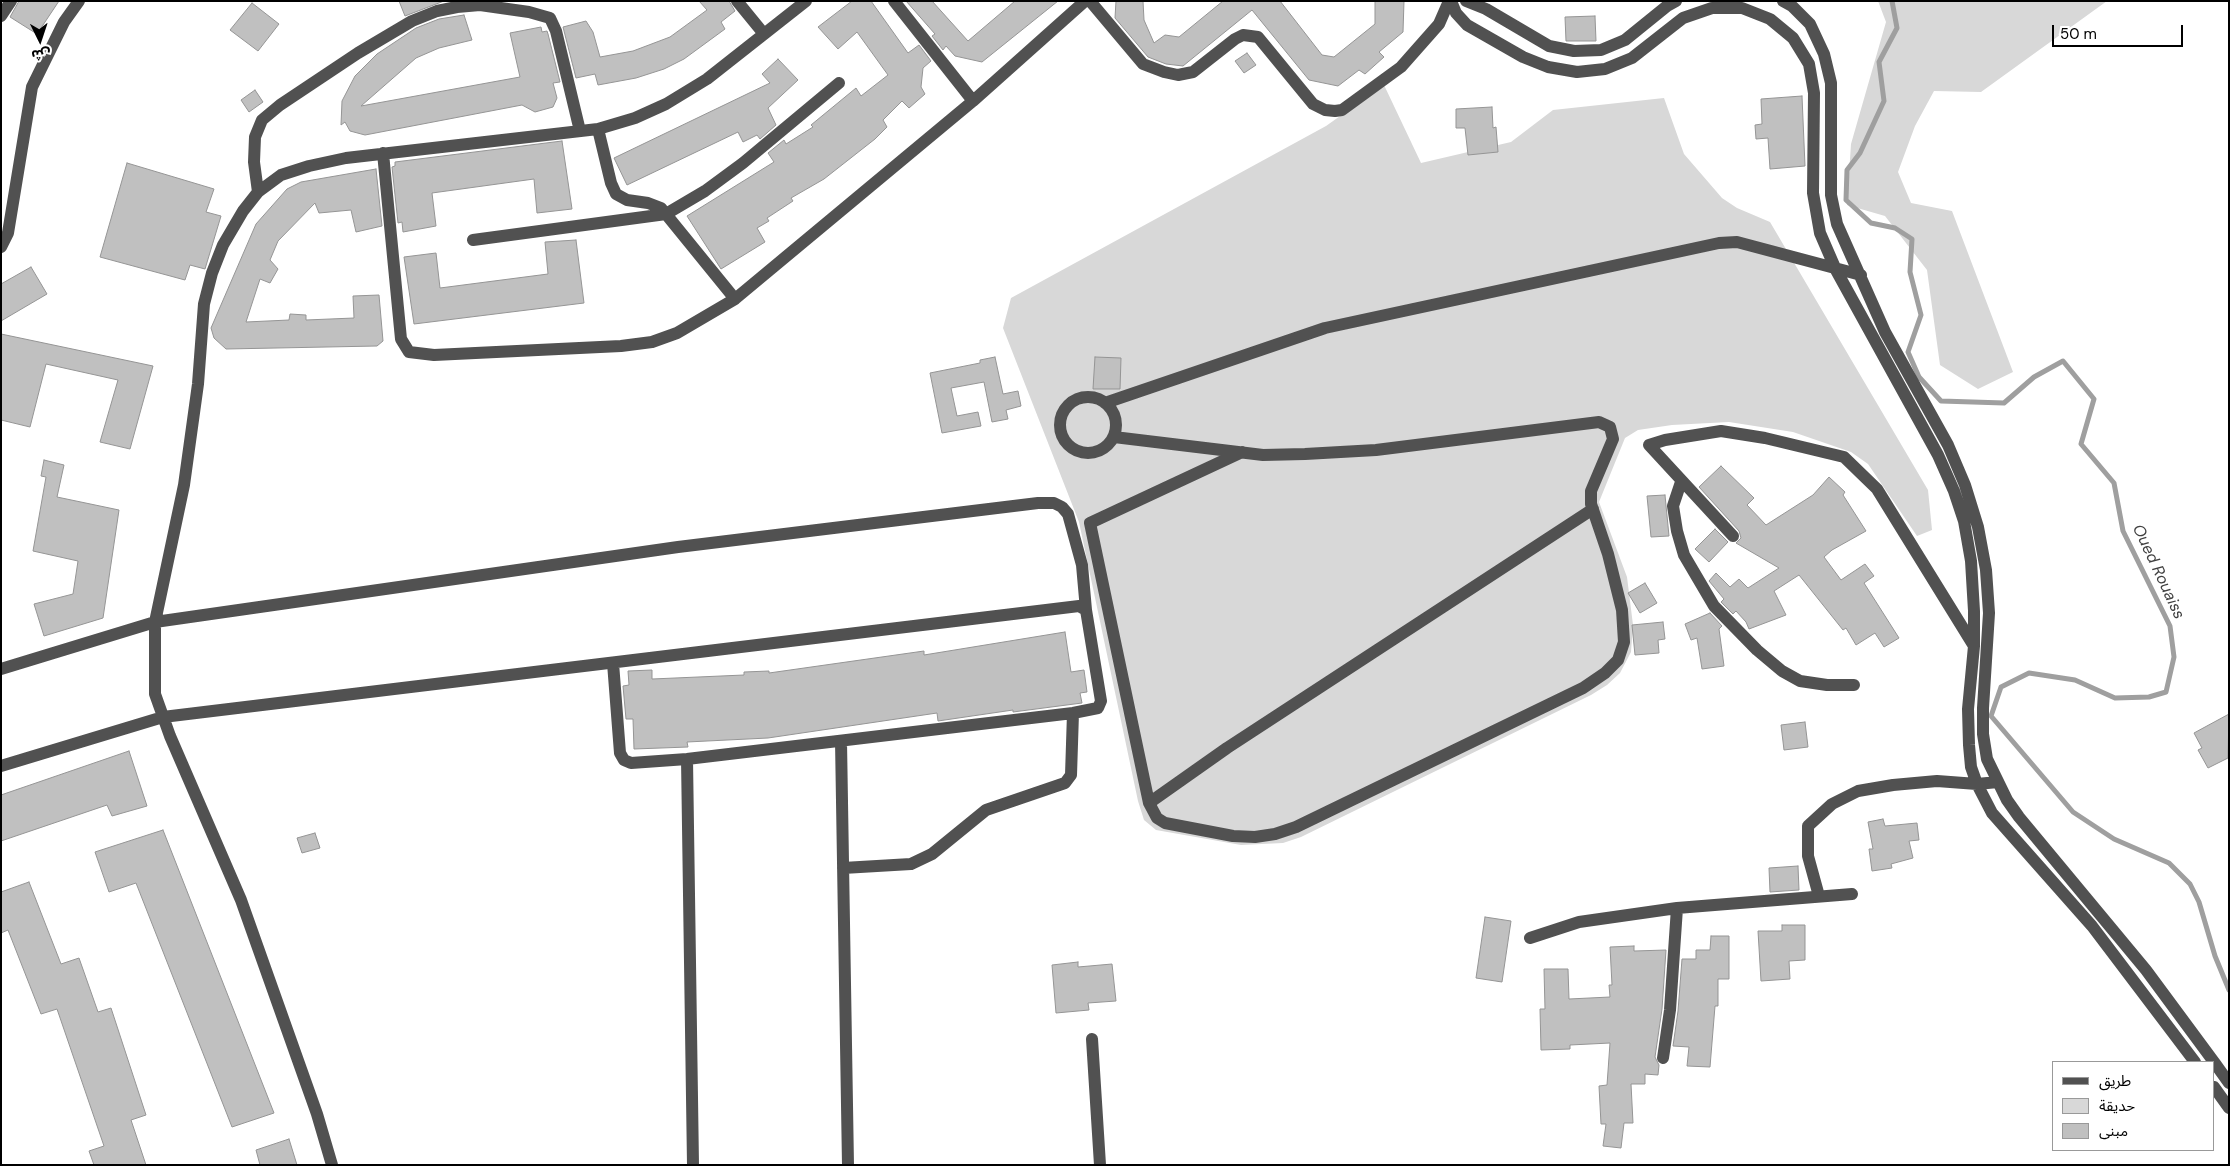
<!DOCTYPE html>
<meta charset="utf-8">
<style>
body{margin:0}
#map{position:relative;width:2230px;height:1166px;overflow:hidden;background:#fff;font-family:"DM Sans","Noto Sans Arabic",sans-serif}
canvas{display:block}
.frame{position:absolute;inset:0;border:2px solid #000;pointer-events:none}
.legend{position:absolute;left:2052px;top:1061px;width:162px;height:90px;box-sizing:border-box;background:#fff;border:1px solid #999;margin:0;padding:6px 9px;list-style:none;font-size:15px;color:#000}
.legend li{display:flex;align-items:center;gap:10px;height:25px}
.legend b{width:25px;border:1px solid #999}
.north{position:absolute;left:15px;top:15px;width:50px;height:50px;-webkit-text-stroke:4px #fff;paint-order:stroke;rotate:176deg;font-size:14px;font-weight:700;line-height:20px;text-align:center;color:#000}
.north::after{content:'';display:block;margin:auto;width:18px;height:22px;background:#000;clip-path:polygon(50% 0,100% 100%,50% 72%,0 100%)}
.scale{position:absolute;left:2052px;top:25px;width:131px;height:22px;box-sizing:border-box;border:2px solid #000;border-top:0;padding-left:6px;font-size:15px;line-height:18px;white-space:nowrap;color:#000;-webkit-text-stroke:4px #fff;paint-order:stroke}
</style>
<div id="map">
<canvas width="2230" height="1166"></canvas>
<div class="frame"></div>
<ul class="legend">
<li><b style="height:6px;background:#515151"></b>طريق</li>
<li><b style="height:14px;background:#d8d8d8"></b>حديقة</li>
<li><b style="height:14px;background:#c0c0c0"></b>مبنى</li>
</ul>
<div class="north">ش</div>
<div class="scale">50 m</div>
</div>
<script>
const c = document.querySelector('canvas').getContext('2d');
c.lineJoin = 'round';
function fill(path, color) {
  c.fillStyle = color;
  c.fill(path, 'evenodd');
}
function shape(rows) {
  const path = new Path2D();
  for (const r of rows) {
    if (r.length === 3) {
      path.moveTo(r[0] + r[2], r[1]);
      path.arc(r[0], r[1], r[2], 0, 2 * Math.PI);
      continue;
    }
    path.moveTo(r[0], r[1]);
    for (let i = 2; i < r.length; i += 2) path.lineTo(r[i], r[i + 1]);
  }
  return path;
}
function trace(path, color, width, dash) {
  c.strokeStyle = color;
  c.lineWidth = width;
  c.lineCap = dash ? 'butt' : 'round';
  c.setLineDash(dash || []);
  c.stroke(path);
}
function write(font, color, halo, rows, align = 'center') {
  c.font = font + ' "DM Sans",sans-serif';
  c.lineWidth = 4;
  c.setLineDash([]);
  c.textBaseline = 'middle';
  c.strokeStyle = halo;
  c.fillStyle = color;
  for (const [text, x, y, turn = 0] of rows) {
    c.save();
    c.translate(x, y);
    c.rotate((+turn || 0) * Math.PI / 180);
    c.textAlign = isNaN(turn) ? turn : align;
    if (halo) c.strokeText(text, 0, 0);
    c.fillText(text, 0, 0);
    c.restore();
  }
}
const green = shape([
 [1878,1,2107,1,1981,92,1934,91,1915,126,1898,172,1911,203,1952,211,2013,372,1978,389,1940,365,1927,270,1885,216,1847,205,1851,144,1886,22],
 [1384,85,1421,163,1511,142,1553,110,1664,98,1684,154,1722,198,1737,208,1770,222,1928,490,1932,530,1917,536,1868,464,1851,452,1793,432,1729,422,1672,425,1638,430,1625,438,1599,502,1627,577,1633,625,1631,652,1620,673,1607,685,1591,695,1301,837,1283,843,1241,845,1156,830,1144,820,1138,801,1079,522,1003,328,1011,298,1326,126]
]);
const stream = shape([
 [1892,1,1897,28,1879,62,1884,101,1860,153,1847,170,1846,200,1871,223,1895,228,1912,239,1910,272,1921,315,1908,352,1919,377,1941,401,2004,403,2034,377,2063,361,2094,399,2081,444,2114,483,2123,531,2170,626,2174,657,2166,692,2149,697,2115,698,2075,680,2029,673,2001,687,1991,716,2073,812,2114,839,2169,863,2190,884,2199,902,2215,956,2229,990]
]);
const building = shape([
 [19,1,59,1,37,34,10,17,19,1],
 [399,1,444,1,405,16,399,1],
 [699,1,729,1,735,11,721,22,725,29,684,59,664,69,636,78,598,85,595,74,576,78,563,27,586,21,593,32,600,57,633,51,670,37,707,10,699,1],
 [852,1,871,1,908,53,919,45,931,61,923,68,921,87,925,94,909,108,902,101,883,120,887,127,875,139,824,179,791,198,793,201,767,218,769,221,757,228,765,242,721,269,687,216,774,162,768,153,784,140,786,144,813,127,811,125,856,88,861,96,888,75,857,32,838,49,818,27,852,1],
 [906,1,932,1,968,41,1015,1,1058,1,982,62,955,56,946,46,943,50,932,36,935,34,906,1],
 [1116,1,1143,1,1144,20,1154,43,1165,35,1179,37,1223,1,1280,1,1322,55,1334,57,1375,24,1375,1,1404,1,1403,32,1379,52,1384,57,1365,74,1359,70,1338,86,1309,80,1252,10,1183,66,1166,64,1148,57,1115,18,1116,1],
 [252,3,279,24,258,51,230,30,252,3],
 [464,15,472,40,439,48,416,58,361,106,520,77,510,33,541,27,542,32,547,31,548,34,560,82,553,83,557,98,553,107,535,112,522,105,365,135,350,131,345,122,341,125,342,101,355,76,377,54,416,28,439,19,464,15],
 [1595,16,1596,41,1566,41,1565,17,1595,16],
 [1247,53,1256,65,1244,73,1235,61,1247,53],
 [778,59,798,80,768,108,776,125,760,139,757,135,743,142,738,132,627,185,614,158,770,83,762,74,778,59],
 [255,90,263,102,249,112,241,100,255,90],
 [1802,96,1805,166,1770,169,1768,138,1756,139,1755,125,1762,124,1761,99,1802,96],
 [1492,107,1493,128,1496,127,1498,152,1468,155,1465,128,1456,128,1456,109,1492,107],
 [562,141,572,209,537,213,534,179,432,193,436,226,403,232,402,222,398,223,392,167,395,166,395,162,562,141],
 [127,163,214,189,206,212,221,216,205,269,190,265,185,280,100,257,127,163],
 [376,169,382,226,356,232,351,210,319,213,315,203,278,241,270,260,278,269,270,283,260,279,246,322,289,320,290,314,306,315,306,320,354,318,353,296,379,295,383,341,377,346,226,349,214,338,211,328,256,224,287,189,301,182,376,169],
 [576,240,584,303,414,324,404,257,436,253,440,288,548,274,545,242,576,240],
 [31,267,47,294,1,321,1,284,31,267],
 [1,334,153,366,130,449,100,442,118,380,46,364,30,427,1,420,1,334],
 [995,357,1003,394,1018,391,1021,406,1006,410,1008,419,992,422,984,382,951,388,957,416,978,412,981,426,942,433,930,373,980,363,980,360,995,357],
 [1095,357,1121,358,1120,389,1093,389,1095,357],
 [44,460,64,465,57,497,119,510,103,618,44,636,34,604,73,594,78,561,33,551,46,477,41,476,44,460],
 [1721,466,1754,498,1747,505,1766,525,1813,495,1829,477,1845,492,1843,495,1866,531,1832,550,1824,557,1841,580,1865,564,1874,576,1864,583,1899,638,1884,647,1875,633,1856,645,1846,628,1843,630,1799,575,1774,591,1786,615,1749,629,1746,622,1736,611,1733,614,1721,602,1724,599,1709,581,1716,573,1730,587,1739,579,1748,588,1779,568,1736,543,1741,538,1739,531,1699,487,1721,466],
 [1665,495,1669,536,1651,537,1647,496,1665,495],
 [1715,529,1728,542,1709,562,1695,549,1715,529],
 [1645,583,1657,603,1640,613,1628,593,1645,583],
 [1710,613,1722,626,1719,629,1724,666,1702,669,1697,638,1691,640,1685,624,1710,613],
 [1663,622,1665,639,1658,640,1659,653,1635,655,1632,625,1663,622],
 [1065,632,1071,672,1084,670,1087,692,1080,693,1082,703,1013,712,1013,710,938,721,937,713,768,738,687,742,688,747,634,749,633,719,626,719,623,686,629,685,628,671,652,670,652,679,744,675,744,672,769,671,769,673,924,651,924,655,1065,632],
 [2229,714,2228,758,2208,768,2198,750,2202,748,2194,733,2229,714],
 [1805,722,1808,747,1784,750,1781,725,1805,722],
 [129,751,147,806,112,816,107,805,1,841,1,795,129,751],
 [1883,819,1885,826,1917,823,1919,840,1909,841,1913,858,1891,864,1892,868,1872,871,1869,849,1873,849,1868,822,1883,819],
 [163,830,274,1113,232,1127,136,883,109,892,95,852,163,830],
 [315,833,320,848,302,853,297,838,315,833],
 [1798,866,1799,890,1770,892,1769,868,1798,866],
 [29,882,61,964,79,958,98,1012,111,1008,146,1115,131,1120,146,1165,94,1165,89,1151,104,1146,57,1009,41,1014,8,930,1,933,1,892,29,882],
 [1485,917,1511,921,1502,982,1476,978,1485,917],
 [1782,925,1805,925,1805,960,1789,961,1790,979,1761,981,1758,931,1782,931,1782,925],
 [1711,936,1729,936,1729,979,1718,979,1718,1006,1715,1006,1710,1067,1687,1066,1689,1047,1673,1046,1678,1011,1682,959,1696,959,1696,950,1710,950,1711,936],
 [1634,946,1634,951,1666,950,1662,1009,1655,1057,1659,1065,1658,1075,1645,1074,1645,1084,1631,1084,1633,1123,1624,1123,1621,1148,1603,1146,1606,1124,1601,1124,1599,1086,1607,1085,1610,1043,1570,1045,1570,1049,1541,1050,1540,1009,1545,1009,1544,969,1568,969,1569,999,1610,997,1609,985,1612,985,1610,947,1634,946],
 [1078,962,1078,967,1112,964,1116,1001,1088,1003,1089,1010,1056,1013,1052,965,1078,962],
 [289,1139,297,1165,260,1165,256,1150,289,1139]
]);
const minor = shape([
 [737,1,764,34],
 [894,1,973,101],
 [1090,1,1143,64,1164,72,1178,75,1193,72,1235,39,1243,35,1258,37,1313,104,1325,110,1335,111,1342,110,1401,67,1439,24,1449,1],
 [1451,1,1456,13,1467,25,1523,57,1548,67,1577,72,1605,69,1632,58,1683,18,1712,8,1742,8,1770,19,1793,38,1809,64,1814,93,1813,193,1820,233,1836,270,1938,455,1954,491,1964,521,1971,561,1974,611,1974,646,1968,709,1969,745,1971,767,1977,784,1992,813,2092,926,2195,1062],
 [1466,1,1486,9,1549,46,1574,51,1601,50,1625,40,1667,6,1676,1],
 [1783,1,1792,6,1810,24,1824,54,1831,83,1831,195,1837,224,1885,332,1948,445,1965,485,1978,527,1986,570,1989,613,1983,708,1983,734,1987,759,2007,800,2019,817,2146,970,2214,1062],
 [1,16,11,1],
 [598,129,611,183,616,194,627,200,648,203,661,208,735,299],
 [383,153,401,339,409,352,434,355,621,346,652,342,677,333,735,299,973,101,1085,1],
 [258,192,254,162,255,137,262,120,280,105,358,53,412,21,437,11,457,7,480,5,529,12,550,18,556,31,580,131],
 [473,240,666,214,705,191,743,163,839,83],
 [1,247,8,233,32,87,64,22,79,1],
 [1088,425,28],
 [1105,403,1325,328,1719,243,1737,242,1861,275],
 [1114,437,1263,455,1305,454,1376,450,1599,422,1610,427,1613,439,1591,491,1591,504,1608,554,1622,610,1624,642,1618,660,1605,673,1583,688,1296,827,1275,834,1255,837,1233,836,1165,823,1157,818,1149,803,1090,523,1242,452],
 [1681,482,1673,506,1677,531,1684,555,1714,606,1757,650,1782,671,1800,681,1827,685,1854,685],
 [1733,536,1649,445,1665,440,1721,431,1765,438,1844,457,1877,489,1974,646],
 [1,669,155,622,678,547,1038,503,1054,503,1062,507,1068,514,1082,565,1086,610],
 [841,741,848,1165],
 [687,759,693,1165],
 [1,766,163,717,1079,606,1086,610,1101,701,1098,708,1073,713,687,759,631,763,624,760,620,753,613,663],
 [1149,803,1227,748,1593,509],
 [843,868,911,864,932,854,986,810,1065,783,1071,775,1073,713],
 [1819,896,1808,856,1808,826,1832,804,1858,791,1893,785,1937,781,1977,784,1998,782],
 [1530,938,1579,922,1677,908,1852,894],
 [1092,1039,1100,1165],
 [1663,1058,1670,1010,1677,908],
 [2214,1062,2229,1083],
 [2214,1087,2229,1108],
 [332,1165,317,1114,241,900,170,736,155,694,155,622,184,485,198,384,204,304,212,273,223,245,243,211,258,192,281,175,309,166,346,158,598,129,635,118,666,104,707,79,806,1]
]);
const waterNames = [
 ["Oued Rouaiss",2158,572,65]
];
fill(green, '#d8d8d8');
trace(stream, '#9f9f9f', 5);
fill(building, '#c0c0c0');
trace(building, '#959595', 1);
trace(minor, '#515151', 12);
write('italic 16px', '#404040', '#fff', waterNames);
</script>
